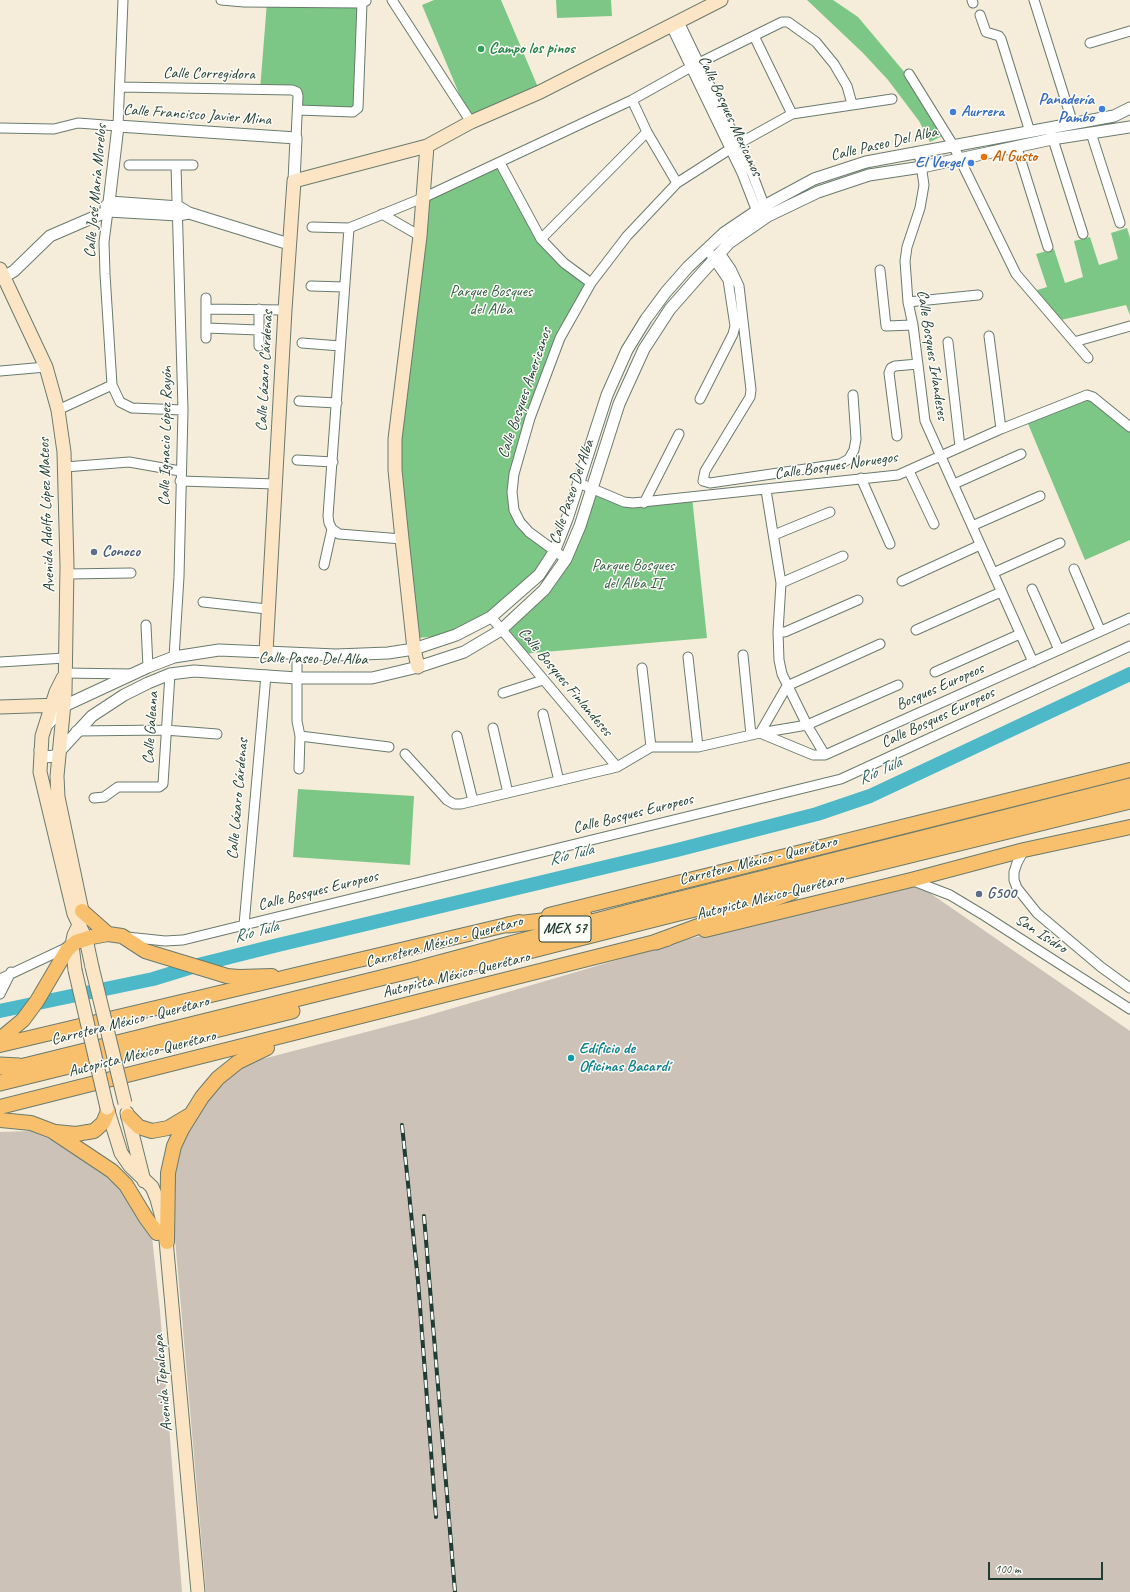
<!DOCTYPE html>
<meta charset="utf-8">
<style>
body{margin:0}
#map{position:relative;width:1130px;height:1592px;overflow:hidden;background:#f5edda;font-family:Caveat,sans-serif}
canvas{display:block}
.scale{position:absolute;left:988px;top:1562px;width:115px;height:18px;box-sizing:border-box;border:2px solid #1f3d34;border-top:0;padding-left:5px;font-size:12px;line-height:14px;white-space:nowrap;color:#1f3d34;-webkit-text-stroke:3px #fdfcf7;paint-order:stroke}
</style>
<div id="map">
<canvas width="1130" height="1592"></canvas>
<div class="scale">100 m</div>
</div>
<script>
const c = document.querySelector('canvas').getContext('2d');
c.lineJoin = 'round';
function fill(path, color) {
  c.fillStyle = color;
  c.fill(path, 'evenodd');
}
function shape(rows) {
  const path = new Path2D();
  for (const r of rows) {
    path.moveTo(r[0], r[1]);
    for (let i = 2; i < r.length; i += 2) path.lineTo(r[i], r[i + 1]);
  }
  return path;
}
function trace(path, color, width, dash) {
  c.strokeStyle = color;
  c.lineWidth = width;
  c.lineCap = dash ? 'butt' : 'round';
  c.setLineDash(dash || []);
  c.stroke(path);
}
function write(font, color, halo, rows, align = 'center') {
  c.font = font + ' Caveat,sans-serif';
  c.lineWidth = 3;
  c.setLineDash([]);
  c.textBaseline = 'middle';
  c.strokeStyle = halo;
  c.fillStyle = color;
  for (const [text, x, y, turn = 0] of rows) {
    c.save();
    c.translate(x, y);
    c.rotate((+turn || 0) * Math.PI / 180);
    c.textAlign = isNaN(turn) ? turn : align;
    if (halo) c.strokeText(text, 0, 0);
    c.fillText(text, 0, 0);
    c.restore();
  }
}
const industrial = shape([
 [911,880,1130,1031,1130,1592,206,1592,172,1205,178,1148,211,1090,251,1062,416,1019,685,940,824,905],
 [30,1131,59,1143,118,1184,152,1237,160,1311,182,1592,0,1592,0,1132]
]);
const green = shape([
 [434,0,501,0,540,92,471,122,422,5],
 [556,0,611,0,612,16,557,18],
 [807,0,833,0,858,17,906,74,942,136,930,142,919,121,888,80,863,53],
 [267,2,362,3,357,110,298,110,297,92,260,90],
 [500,163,541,239,591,283,560,338,512,492,520,522,554,552,491,617,456,635,416,638,395,470,425,197],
 [1127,228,1130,238,1130,315,1126,305,1061,320,1034,291,1047,287,1036,254,1054,249,1065,283,1083,277,1074,241,1090,237,1099,265,1118,259,1111,233],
 [1087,395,1130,427,1130,540,1085,560,1026,419],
 [592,489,624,502,692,497,707,638,521,654,501,630,566,559],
 [298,789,414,796,410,865,293,857]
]);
const river = shape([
 [0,1011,153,979,202,964,278,945,677,850,817,814,870,796,1130,674]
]);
const minor = shape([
 [221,0,244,2,362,3,366,1],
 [392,0,471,122],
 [972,0,973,3],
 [1034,0,1073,124],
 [980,15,986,32,999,36,1001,39,1030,132],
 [679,22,752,173,767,213],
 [671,26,742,173,759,217],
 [754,36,792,114],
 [1090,43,1130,31],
 [699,63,782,22,788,22,816,42,834,64,847,86,852,104],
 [909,74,953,145,1016,274,1088,358],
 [120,87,292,90,297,92,298,96,296,138],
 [632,100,647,132,677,183],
 [298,110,353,112,358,108,362,3],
 [0,128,54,129,78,123,118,126,123,0],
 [1051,133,1083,234],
 [1091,133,1120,223],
 [1017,148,1048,247],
 [919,152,924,185,920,208,907,247,905,261,908,302,913,325,925,421,1033,662],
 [500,163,541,239,564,263,591,283],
 [129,165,193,165],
 [108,211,104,242,105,274,112,385,120,402,132,408,183,410],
 [382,214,420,236],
 [312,227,349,228,425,197,632,100,691,67],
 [349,228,328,516,329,523,332,529,339,534,402,539],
 [541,239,647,132],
 [720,253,731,269,739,286,751,390,750,397,705,471,703,481,710,483,840,464,849,459,854,450,856,439,853,395],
 [880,270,886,326,913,325],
 [311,286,344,287],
 [908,302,978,295],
 [206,309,285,310],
 [259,309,259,346],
 [206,328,259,330],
 [989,336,1001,429],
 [206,338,206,298],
 [948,342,960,447],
 [1074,342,1130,326],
 [302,343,340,346],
 [0,371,46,367],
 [700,399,733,334,735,326,728,280,707,249],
 [299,401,337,403],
 [58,410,112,385],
 [897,436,889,373,891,368,895,366,918,364],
 [297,460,333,462],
 [65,467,129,462,180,471],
 [909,471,934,524],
 [861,478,890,544],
 [180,481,276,484],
 [579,483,624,502,633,503,898,475,1001,429,1087,395,1093,397,1130,427],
 [954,484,1021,454],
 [766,490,781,583,778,632,779,660,782,674,807,725,825,755],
 [644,503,679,434],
 [972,526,1040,496],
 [774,535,830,512],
 [566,559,529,532,520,522,514,510,512,492,514,474,530,418,560,338,591,283,627,236,677,183,738,144,792,114,892,99],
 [324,565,332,529],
 [1074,569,1100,630],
 [993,573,1060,543],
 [67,574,131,573],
 [902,581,980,545],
 [781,583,843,556],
 [1032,589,1059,650],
 [203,602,267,609],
 [491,617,617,767],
 [146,625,148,667],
 [916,630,1001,592],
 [778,632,785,632,858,600],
 [880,644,787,686,760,733,813,755,825,755,1130,618],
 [297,653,297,721,300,736,299,769],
 [743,655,751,735],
 [174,657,179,577,183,410,176,165],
 [688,657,698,747],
 [0,662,65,658],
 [642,668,651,747],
 [935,672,1020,634],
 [64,673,131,674],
 [503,693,543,680],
 [543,714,559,781],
 [493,728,508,793],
 [76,731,165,730,217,734],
 [300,736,389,747],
 [457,736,473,801],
 [405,754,447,800,454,804,461,804,617,767,651,747,698,747,760,733,807,725,898,685],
 [94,798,104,797,118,787,159,787,163,784,170,674],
 [1024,850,1017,863,1014,872,1014,880,1017,888,1037,913,1101,967,1130,988],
 [911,880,950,895,985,916,1130,1009],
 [244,925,266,675],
 [127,937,165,941,183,940,841,779,1130,646],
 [0,979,68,947],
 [0,994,11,972]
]);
const tertiary = shape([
 [106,206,110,202,179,207,189,213,289,244],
 [108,211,118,126,296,138,294,181],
 [0,279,14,271,50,236,108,211,178,215,189,213],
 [47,725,64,706,148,667,174,657,219,650,336,655,388,653,414,649,456,635,491,617,539,575,554,552,567,519,607,395,627,350,646,319,666,292,688,267,724,233,764,206,814,179,866,162,1114,116,1130,108],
 [40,750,44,757,55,756,92,716,124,695,148,683,170,674,194,671,297,678,372,678,418,667,464,652,501,630,544,590,566,559,580,526,619,404,644,349,670,309,700,275,729,243,768,216,818,192,869,175,922,167,1052,139,1130,127]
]);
const secondary = shape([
 [0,269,46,367,58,410,64,452,67,566,65,693,57,776,58,797,82,911,82,919,74,935,72,945,75,970],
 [266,652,285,310,294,181,427,146,471,122,540,92,721,0],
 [418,667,414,649,402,539,395,470,395,439,420,236,427,146],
 [63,678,56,692,42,736,40,772,74,914,86,939,92,967],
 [0,707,60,705],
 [107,1108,121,1153,130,1166,152,1187,157,1199,165,1229,198,1592],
 [127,1113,144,1181]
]);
const primary = shape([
 [82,911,108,934],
 [549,915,1130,770],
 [705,930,911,880,1024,850,1130,827],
 [0,1039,23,1020,37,1001,67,950,76,942,92,937,108,934,122,936,145,951,227,976,239,977,272,976],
 [0,1045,519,922],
 [0,1107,667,939],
 [128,1116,139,1127,152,1131,168,1128,188,1116],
 [0,1120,31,1123,52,1131,112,1171,126,1185,146,1218,157,1233],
 [56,1132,76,1134,94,1131,103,1123,108,1111],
 [167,1242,168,1173,174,1146,182,1129,202,1097,218,1078,238,1062,267,1048]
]);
const trunk = shape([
 [508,925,584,916],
 [656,942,792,892],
 [426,977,825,876,1130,801],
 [8,1070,409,971,637,910,1130,786],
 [0,1083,292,1011]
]);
const motorway = shape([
 [0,1066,19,1067]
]);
const rail = shape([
 [402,1125,418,1281,436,1517],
 [424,1216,455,1592]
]);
const secondaryBridge = shape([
 [92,967,125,1103],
 [75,970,107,1108]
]);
const markers = [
 [481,49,4,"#2e9e5b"],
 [1102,109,4,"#3f7fe0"],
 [953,112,4,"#3f7fe0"],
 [984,157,4,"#e8710a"],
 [971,163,4,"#3f7fe0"],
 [94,552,4,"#5c6f8a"],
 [979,894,4,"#5c6f8a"],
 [571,1058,4,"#0f9aa8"]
];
const shields = [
 [565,929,52]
];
const shieldNames = [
 ["MEX 57",565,929]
];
const leisureNames = [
 ["Campo los pinos",489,49]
];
const streetNames = [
 ["Calle Corregidora",209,74,1],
 ["Calle Francisco Javier Mina",197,115,4],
 ["Calle Bosques Mexicanos",730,116,65],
 ["Calle Paseo Del Alba",884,144,-13],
 ["Calle José María Morelos",96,191,-85],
 ["Calle Bosques Irlandeses",932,355,81],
 ["Calle Lázaro Cárdenas",265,371,-87],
 ["Calle Bosques Americanos",525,393,-71],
 ["Calle Ignacio López Rayón",166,436,-89],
 ["Calle Bosques Noruegos",836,466,-8],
 ["Calle Paseo Del Alba",572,492,-71],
 ["Avenida Adolfo López Mateos",47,515,-92],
 ["Calle Paseo Del Alba",313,659,1],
 ["Calle Bosques Finlandeses",565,682,50],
 ["Bosques Europeos",940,687,-24],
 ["Calle Bosques Europeos",938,718,-25],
 ["Calle Galeana",151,728,-86],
 ["Calle Lázaro Cárdenas",238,799,-85],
 ["Calle Bosques Europeos",633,814,-14],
 ["Carretera México - Querétaro",758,861,-14],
 ["Calle Bosques Europeos",318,891,-14],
 ["Autopista México-Querétaro",770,897,-14],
 ["San Isidro",1041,934,33],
 ["Carretera México - Querétaro",444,942,-15],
 ["Autopista México-Querétaro",456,975,-14],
 ["Carretera México - Querétaro",130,1021,-14],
 ["Autopista México-Querétaro",142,1054,-14],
 ["Avenida Tepalcapa",163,1383,-95]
];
const shopNames = [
 ["Panadería",1094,100],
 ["Pambo",1094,118],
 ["Aurrera",961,112,"left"],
 ["El Vergel",963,163]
];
const foodNames = [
 ["Al Gusto",992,157]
];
const parkNames = [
 ["Parque Bosques",491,292],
 ["del Alba",491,310],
 ["Parque Bosques",633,566],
 ["del Alba II",633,584]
];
const serviceNames = [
 ["Conoco",102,552],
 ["G500",987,894]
];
const cultureNames = [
 ["Edificio de",579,1049],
 ["Oficinas Bacardí",579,1067]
];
const waterNames = [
 ["Río Tula",880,771,-24],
 ["Río Tula",571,855,-14],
 ["Río Tula",256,932,-15]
];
fill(industrial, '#ccc2b8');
fill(green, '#7cc785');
trace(river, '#4cb8c8', 14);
trace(minor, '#6a7b6e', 11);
trace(tertiary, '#6a7b6e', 13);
trace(secondary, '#6a7b6e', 15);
trace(primary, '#6a7b6e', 16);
trace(trunk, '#6a7b6e', 17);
trace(motorway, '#6a7b6e', 19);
trace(minor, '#fff', 9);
trace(tertiary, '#fff', 11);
trace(secondary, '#fce5c4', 13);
trace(primary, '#f8bf6c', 14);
trace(trunk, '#f8bf6c', 15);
trace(motorway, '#f8bf6c', 17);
trace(rail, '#1f3d34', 4);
trace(rail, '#fdfcf7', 2.5, [8]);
trace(secondaryBridge, '#6a7b6e', 15, []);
trace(secondaryBridge, '#fce5c4', 13);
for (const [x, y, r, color] of markers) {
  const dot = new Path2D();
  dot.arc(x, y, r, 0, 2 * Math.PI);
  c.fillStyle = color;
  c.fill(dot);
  trace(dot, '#fdfcf7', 1.5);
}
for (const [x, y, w] of shields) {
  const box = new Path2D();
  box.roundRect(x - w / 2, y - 13, w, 26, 3);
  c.fillStyle = '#fdfcf7';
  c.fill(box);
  trace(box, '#1f3d34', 1);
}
write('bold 15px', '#1f3d34', null, shieldNames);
write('bold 16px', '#27864d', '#fdfcf7', leisureNames, 'left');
write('16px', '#1f3d34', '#fdfcf7', streetNames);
write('bold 16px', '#366cbe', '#fdfcf7', shopNames, 'right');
write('bold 16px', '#c56008', '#fdfcf7', foodNames, 'left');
write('16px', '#366048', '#fdfcf7', parkNames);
write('bold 16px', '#4e5e75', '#fdfcf7', serviceNames, 'left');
write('bold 16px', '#0d838f', '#fdfcf7', cultureNames, 'left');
write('italic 17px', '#2c6260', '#fdfcf7', waterNames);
</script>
